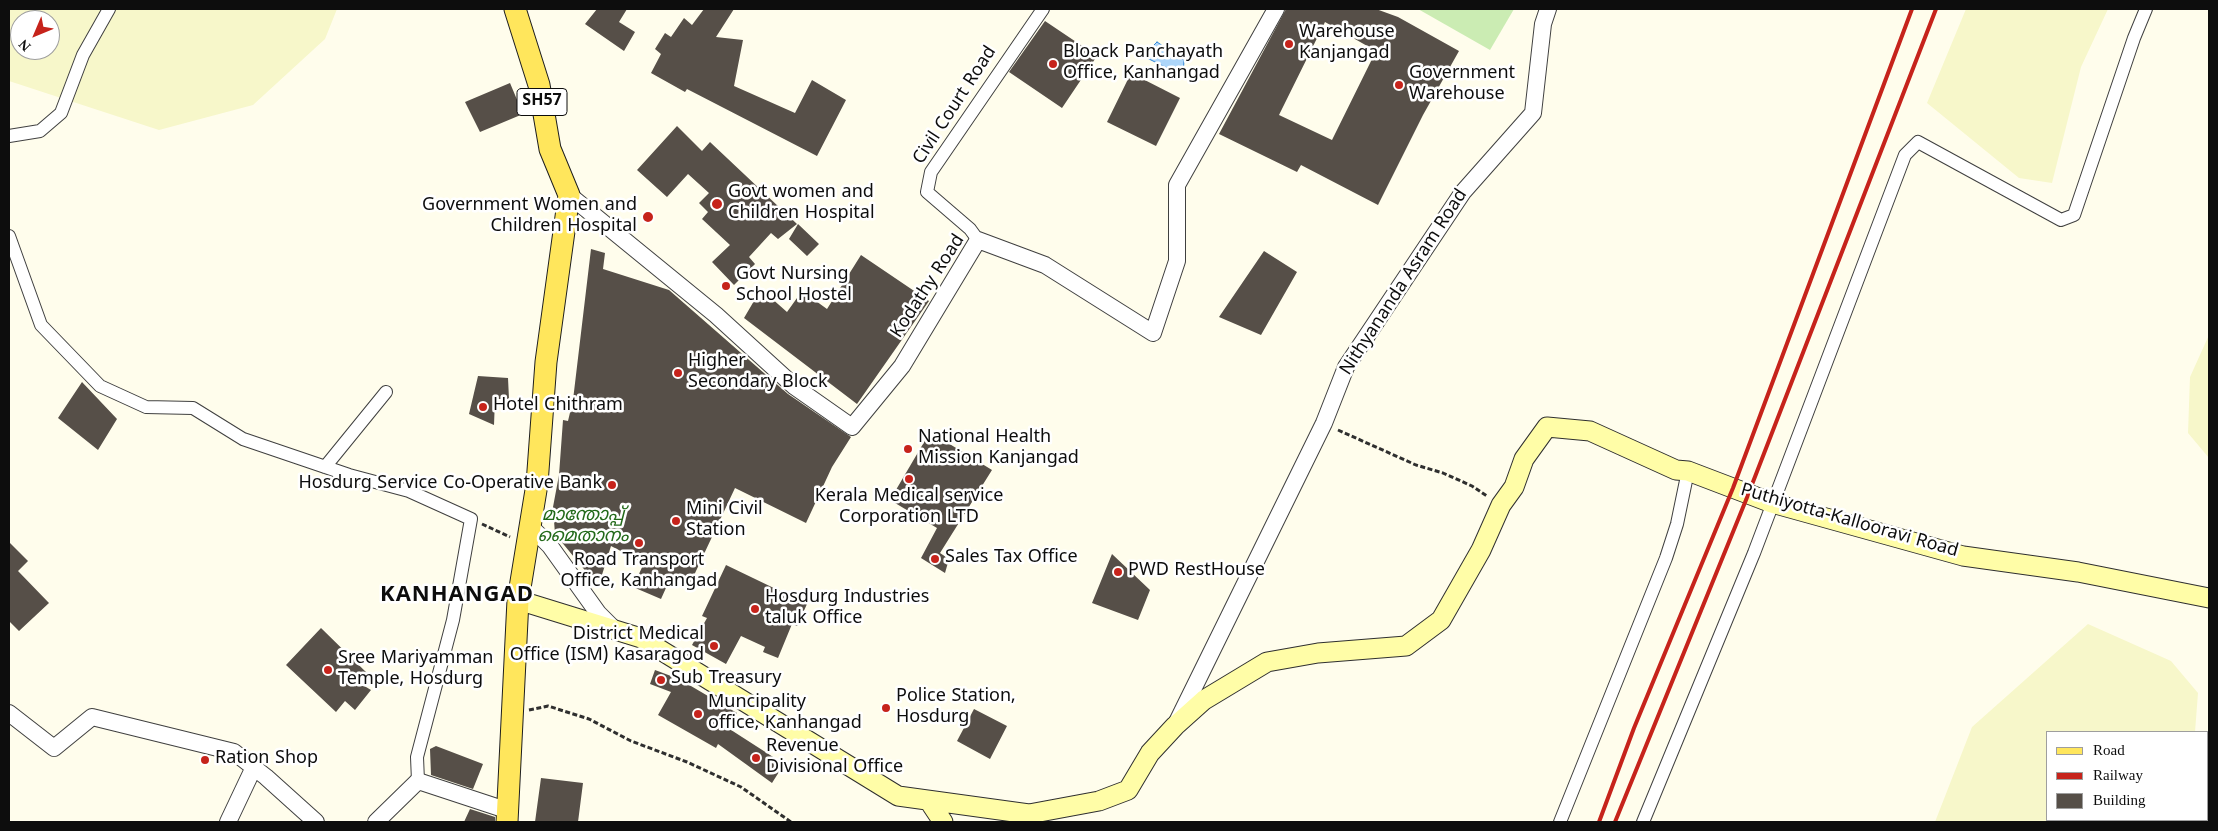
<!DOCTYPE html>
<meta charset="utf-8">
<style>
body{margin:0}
#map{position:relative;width:2218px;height:831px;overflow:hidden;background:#fffdec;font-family:Georgia,serif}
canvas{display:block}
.frame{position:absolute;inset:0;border:10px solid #0d0d0d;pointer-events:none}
.legend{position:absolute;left:2046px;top:731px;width:162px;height:90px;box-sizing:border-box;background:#fff;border:1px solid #9e9e9e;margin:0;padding:6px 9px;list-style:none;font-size:15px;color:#0d0d0d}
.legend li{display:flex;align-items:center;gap:10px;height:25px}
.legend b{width:25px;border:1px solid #9e9e9e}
.north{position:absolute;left:10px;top:10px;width:50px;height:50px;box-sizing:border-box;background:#fff;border:1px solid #9e9e9e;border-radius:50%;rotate:225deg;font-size:14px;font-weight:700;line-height:20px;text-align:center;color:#0d0d0d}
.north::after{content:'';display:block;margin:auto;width:18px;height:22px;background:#c6231b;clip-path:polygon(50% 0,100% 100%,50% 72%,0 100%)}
</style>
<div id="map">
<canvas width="2218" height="831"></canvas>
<div class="frame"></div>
<ul class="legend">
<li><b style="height:6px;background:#ffe65c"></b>Road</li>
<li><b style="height:6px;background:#c6231b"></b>Railway</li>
<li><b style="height:14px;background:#564f48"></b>Building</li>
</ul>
<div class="north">N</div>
</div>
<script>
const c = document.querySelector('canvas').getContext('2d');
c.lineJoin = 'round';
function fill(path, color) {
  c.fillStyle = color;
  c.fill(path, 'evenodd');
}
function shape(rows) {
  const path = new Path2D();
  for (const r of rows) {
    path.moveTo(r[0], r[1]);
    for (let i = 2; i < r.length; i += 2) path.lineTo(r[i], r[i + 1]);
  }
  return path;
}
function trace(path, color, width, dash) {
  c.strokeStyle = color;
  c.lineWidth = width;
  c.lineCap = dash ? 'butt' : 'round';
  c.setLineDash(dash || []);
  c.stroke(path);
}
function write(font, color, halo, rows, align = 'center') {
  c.font = font + ' Georgia,"Noto Sans Malayalam",serif';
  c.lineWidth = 5;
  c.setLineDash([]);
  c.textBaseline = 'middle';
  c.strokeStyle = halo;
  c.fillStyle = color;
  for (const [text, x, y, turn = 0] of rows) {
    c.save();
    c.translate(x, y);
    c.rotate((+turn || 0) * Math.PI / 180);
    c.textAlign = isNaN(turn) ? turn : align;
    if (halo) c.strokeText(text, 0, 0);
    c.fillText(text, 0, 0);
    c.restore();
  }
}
const farmland = shape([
 [9,9,337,9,325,39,253,105,159,130,9,81],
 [20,20,50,20,50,50,20,50],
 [1966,9,2108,9,2081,67,2052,183,2019,178,1927,103],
 [2209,335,2209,458,2188,433,2190,377],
 [2088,624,2171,661,2198,693,2195,732,2047,732,2047,820,2171,820,2171,822,1935,822,1972,727]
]);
const green = shape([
 [1418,9,1514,9,1490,50]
]);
const water = shape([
 [1157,42,1184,60,1183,76,1143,56,1157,42]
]);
const building = shape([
 [597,9,627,9,619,22,635,32,624,51,585,24],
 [704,9,734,9,716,37,743,40,734,86,795,113,812,80,846,100,817,156,687,89,685,92,651,73,661,54,655,49,665,33,671,37,684,18,692,25],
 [1286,9,1376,9,1398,17,1459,51,1423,115,1378,205,1301,165,1297,172,1219,134],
 [1325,22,1376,51,1332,140,1279,115],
 [1045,21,1097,56,1062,108,1009,72],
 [1131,73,1180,98,1156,146,1107,122],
 [510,83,523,114,480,132,465,102],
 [677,126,702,151,710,142,797,224,778,239,771,233,749,257,755,264,734,285,712,262,730,245,702,219,708,212,699,203,709,193,688,174,667,197,637,170],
 [798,224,819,244,807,256,789,239],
 [591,249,605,253,603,269,669,290,788,394,851,437,832,467,806,523,735,488,688,588,670,579,661,599,633,587,644,563,611,546,601,578,588,574,555,534,553,507,559,475,563,420,568,421,573,400],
 [1264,251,1297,272,1261,335,1219,317],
 [861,255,929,301,857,404,744,318,761,289,787,312,802,291,827,309],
 [478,376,508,378,509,399,495,399,494,425,469,414],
 [82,382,117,419,98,450,58,418],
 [930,432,992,470,940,553,949,559,945,573,921,558,937,528,890,500],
 [9,542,28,561,18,571,49,603,19,631,9,621],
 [1112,554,1150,590,1138,620,1092,603],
 [726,565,807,604,797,626,792,624,778,658,763,652,765,647,741,636,726,664,692,645,707,618,702,616],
 [321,628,369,675,361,684,371,690,355,710,345,701,336,712,286,665],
 [655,670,679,679,737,713,728,728,784,764,772,783,718,744,716,748,658,715,671,692,650,684],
 [974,709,1007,726,990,759,957,741],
 [436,746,483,764,473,789,431,775,430,749],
 [541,778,583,783,578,822,535,822],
 [470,809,495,817,495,822,464,822]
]);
const path = shape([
 [1338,430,1416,465,1443,473,1472,486,1487,496],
 [482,524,510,537],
 [529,710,548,706,589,719,631,741,687,762,741,787,791,822]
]);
const minor = shape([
 [9,136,40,131,61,113,83,55,109,9],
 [9,236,41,325,100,386,146,407,193,408,243,439,349,475,409,491,471,519,453,620,417,757,418,781],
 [978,240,970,229,927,192,931,172,1043,9],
 [325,467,386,392],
 [1560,822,1666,558,1677,524,1688,471],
 [1643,822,1754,553,1905,155,1918,142,2061,220,2074,215,2134,38,2146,9]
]);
const tertiary = shape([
 [569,195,716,315,795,387,852,427,902,366,978,240,1045,265,1153,333,1177,261,1177,185,1276,9],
 [530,526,550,546,598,613,615,630],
 [9,713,54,748,92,717,234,752,266,777,316,822],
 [1176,724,1324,423,1346,367,1463,192,1533,113,1543,24,1548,9],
 [228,822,254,767],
 [376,822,418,781,506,810]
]);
const secondary = shape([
 [518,600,641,638,898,796,1029,814,1099,801,1128,790,1150,753,1175,726,1204,700,1267,662,1318,653,1406,646,1441,620,1481,550,1501,505,1514,487,1524,459,1547,427,1590,431,1676,470,1688,471,1772,503,1963,556,2078,572,2209,598],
 [929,801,943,822]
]);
const primary = shape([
 [507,822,518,600,537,484,546,362,569,195,550,149,539,85,515,9]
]);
const rail = shape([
 [1599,822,1634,728,1733,488,1912,9],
 [1615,822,1746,500,1936,9]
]);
const markers = [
 [1289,44,5,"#c6231b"],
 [1053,64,5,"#c6231b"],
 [1399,85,5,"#c6231b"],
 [717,204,6,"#c6231b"],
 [648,217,6,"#c6231b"],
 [726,286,5,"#c6231b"],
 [678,373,5,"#c6231b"],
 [483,407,5,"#c6231b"],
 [908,449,5,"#c6231b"],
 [909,479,5,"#c6231b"],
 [612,485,5,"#c6231b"],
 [676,521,5,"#c6231b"],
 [639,543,5,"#c6231b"],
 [935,559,5,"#c6231b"],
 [1118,572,5,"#c6231b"],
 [755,609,5,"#c6231b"],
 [714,646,5,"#c6231b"],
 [328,670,5,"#c6231b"],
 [661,680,5,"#c6231b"],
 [886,708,5,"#c6231b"],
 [698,714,5,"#c6231b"],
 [756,758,5,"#c6231b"],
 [205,760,5,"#c6231b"]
];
const shields = [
 [542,102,50]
];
const shieldNames = [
 ["SH57",542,102]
];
const poiNames = [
 ["Warehouse",1299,34],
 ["Kanjangad",1299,55],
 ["Bloack Panchayath",1063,54],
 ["Office, Kanhangad",1063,75],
 ["Government",1409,75],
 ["Warehouse",1409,96],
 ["Govt women and",728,194],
 ["Children Hospital",728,215],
 ["Government Women and",637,207,"right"],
 ["Children Hospital",637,228,"right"],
 ["Govt Nursing",736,276],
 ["School Hostel",736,297],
 ["Higher",688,363],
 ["Secondary Block",688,384],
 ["Hotel Chithram",493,407],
 ["National Health",918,439],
 ["Mission Kanjangad",918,460],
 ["Hosdurg Service Co-Operative Bank",602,485,"right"],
 ["Kerala Medical service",909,498,"center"],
 ["Corporation LTD",909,519,"center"],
 ["Mini Civil",686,511],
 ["Station",686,532],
 ["Sales Tax Office",945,559],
 ["Road Transport",639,562,"center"],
 ["Office, Kanhangad",639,583,"center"],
 ["PWD RestHouse",1128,572],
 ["Hosdurg Industries",765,599],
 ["taluk Office",765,620],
 ["District Medical",704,636,"right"],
 ["Office (ISM) Kasaragod",704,657,"right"],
 ["Sree Mariyamman",338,660],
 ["Temple, Hosdurg",338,681],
 ["Sub Treasury",671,680],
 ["Police Station,",896,698],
 ["Hosdurg",896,719],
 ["Muncipality",708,704],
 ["office, Kanhangad",708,725],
 ["Revenue",766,748],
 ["Divisional Office",766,769],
 ["Ration Shop",215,760]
];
const streetNames = [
 ["Civil Court Road",956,106,-57],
 ["Nithyananda Asram Road",1405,283,-57],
 ["Kodathy Road",929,287,-57],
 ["Puthiyotta-Kallooravi Road",1849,522,16]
];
const parkNames = [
 ["മാന്തോപ്പ്",583,517],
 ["മൈതാനം",583,538]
];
const districtNames = [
 ["KANHANGAD",457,597]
];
fill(farmland, '#f7f7ca');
fill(green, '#cbecb3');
fill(water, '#add6fa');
trace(water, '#2f84d7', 1);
fill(building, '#564f48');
trace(minor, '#404040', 14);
trace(tertiary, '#404040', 18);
trace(secondary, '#2f2f2f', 21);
trace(primary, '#1e1e1e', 23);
trace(path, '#2f2f2f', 3, [5, 2.5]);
trace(minor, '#fff', 12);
trace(tertiary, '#fff', 16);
trace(secondary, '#fffda7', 19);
trace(primary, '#ffe65c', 21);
trace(rail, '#c6231b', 4);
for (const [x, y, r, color] of markers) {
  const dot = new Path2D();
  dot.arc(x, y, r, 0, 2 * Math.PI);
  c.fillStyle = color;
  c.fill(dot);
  trace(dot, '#fff', 2);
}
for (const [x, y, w] of shields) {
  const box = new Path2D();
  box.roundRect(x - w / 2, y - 13.5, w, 27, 4);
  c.fillStyle = '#fff';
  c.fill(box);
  trace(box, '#0d0d0d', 1);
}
write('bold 16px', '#0d0d0d', null, shieldNames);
write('18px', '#0d0d0d', '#fff', poiNames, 'left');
write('18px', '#0d0d0d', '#fff', streetNames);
write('italic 18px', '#226919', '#fff', parkNames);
c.letterSpacing = '1px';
write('bold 22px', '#0d0d0d', '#fff', districtNames);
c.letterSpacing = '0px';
</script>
